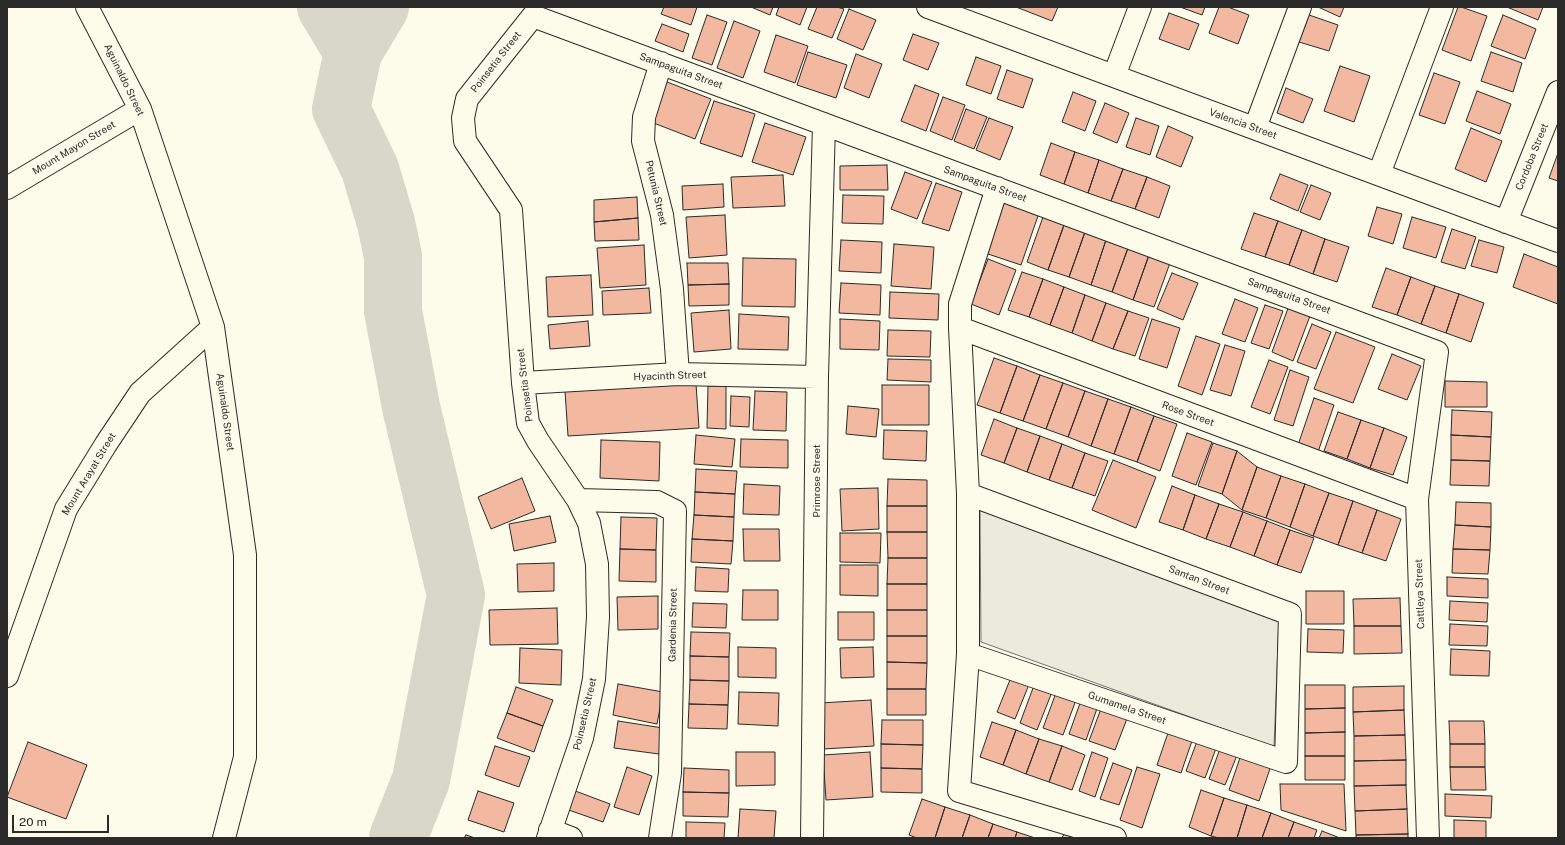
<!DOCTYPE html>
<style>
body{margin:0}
#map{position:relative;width:1565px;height:845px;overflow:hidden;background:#fdfbea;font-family:"Public Sans",sans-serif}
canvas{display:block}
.frame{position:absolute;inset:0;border:8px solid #2b2b2b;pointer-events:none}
.scale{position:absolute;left:12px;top:815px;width:97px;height:18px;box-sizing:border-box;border:2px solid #2b2b2b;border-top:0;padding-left:5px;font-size:12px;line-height:14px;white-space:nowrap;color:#2b2b2b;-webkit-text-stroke:3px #fdfbea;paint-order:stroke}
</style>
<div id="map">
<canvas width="1565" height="845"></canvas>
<div class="frame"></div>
<div class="scale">20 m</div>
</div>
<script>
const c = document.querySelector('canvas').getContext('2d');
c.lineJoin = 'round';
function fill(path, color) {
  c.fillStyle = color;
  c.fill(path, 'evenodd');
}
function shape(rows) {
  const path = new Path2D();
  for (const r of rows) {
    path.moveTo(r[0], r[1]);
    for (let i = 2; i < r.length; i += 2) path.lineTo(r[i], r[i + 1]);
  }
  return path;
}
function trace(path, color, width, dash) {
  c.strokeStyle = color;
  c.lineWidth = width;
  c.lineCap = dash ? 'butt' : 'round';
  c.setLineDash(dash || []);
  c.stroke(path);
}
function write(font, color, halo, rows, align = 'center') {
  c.font = font + ' "Public Sans",sans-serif';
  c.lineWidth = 3;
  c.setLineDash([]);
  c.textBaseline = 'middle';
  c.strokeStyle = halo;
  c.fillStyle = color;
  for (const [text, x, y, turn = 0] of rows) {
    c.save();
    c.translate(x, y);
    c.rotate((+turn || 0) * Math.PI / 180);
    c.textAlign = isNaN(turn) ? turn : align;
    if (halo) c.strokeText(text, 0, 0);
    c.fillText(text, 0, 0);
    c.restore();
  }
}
const green = shape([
 [980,509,1279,620,1274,747,981,642,980,509]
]);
const river = shape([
 [326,7,353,52],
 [380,7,353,52,341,109,370,169,386,223,393,256,393,311,411,407,456,595,421,780,398,838]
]);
const building = shape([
 [664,7,697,7,691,25,661,14,664,7],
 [751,7,773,7,770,15,751,7],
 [779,7,807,7,800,25,776,15,779,7],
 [817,7,837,7,844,9,832,38,808,29,817,7],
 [1016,7,1058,7,1052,21,1016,7],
 [1180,7,1205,7,1202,15,1180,7],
 [1219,7,1228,7,1249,15,1238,44,1209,33,1219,7],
 [1318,7,1344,7,1340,17,1318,7],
 [1458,7,1461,7,1487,16,1471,61,1442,50,1458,7],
 [1507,7,1543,7,1538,20,1507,7],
 [849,9,876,20,863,50,837,39,849,9],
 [1169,13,1199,24,1189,50,1159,39,1169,13],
 [707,15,727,22,712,65,692,58,707,15],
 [1309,15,1338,25,1329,51,1299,42,1309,15],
 [1503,15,1536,29,1525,59,1491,46,1503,15],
 [734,21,760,31,743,78,717,68,734,21],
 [662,24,689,34,683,52,655,41,662,24],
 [913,34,939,43,928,70,903,60,913,34],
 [776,35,808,46,795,83,764,72,776,35],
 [808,52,847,65,836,98,797,85,808,52],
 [1491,52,1522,63,1513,92,1481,81,1491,52],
 [856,54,882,64,869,98,844,88,856,54],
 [976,57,1001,66,991,94,966,85,976,57],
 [1340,66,1370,76,1354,122,1324,111,1340,66],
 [1007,70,1033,79,1023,108,997,99,1007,70],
 [1434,73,1460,82,1445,124,1419,115,1434,73],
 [667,82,711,99,695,139,651,122,667,82],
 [915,85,939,94,926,131,901,121,915,85],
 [1286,88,1313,99,1303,123,1277,113,1286,88],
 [1477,91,1511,104,1500,134,1466,121,1477,91],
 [1073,92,1096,101,1085,131,1062,122,1073,92],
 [943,97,965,105,952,140,930,131,943,97],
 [714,101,755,114,742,157,700,143,714,101],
 [1105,103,1129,113,1117,143,1093,133,1105,103],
 [966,109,987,117,974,149,954,141,966,109],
 [989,118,1013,127,1000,160,976,150,989,118],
 [1136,118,1159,126,1150,155,1126,147,1136,118],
 [765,123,806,137,793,175,752,162,765,123],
 [1168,126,1193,137,1181,167,1156,157,1168,126],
 [1471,128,1502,141,1486,182,1455,169,1471,128],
 [1051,143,1075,152,1064,184,1040,175,1051,143],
 [1075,152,1099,160,1088,193,1064,184,1075,152],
 [1558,153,1558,181,1549,178,1558,153],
 [1099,160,1123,169,1111,201,1088,193,1099,160],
 [887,165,888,190,840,190,840,166,887,165],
 [1123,169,1147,177,1135,209,1111,201,1123,169],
 [905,172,932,182,917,219,891,209,905,172],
 [1280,174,1308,185,1298,211,1270,199,1280,174],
 [783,175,785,206,733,208,731,177,783,175],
 [1147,177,1170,186,1159,218,1135,209,1147,177],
 [936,183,962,192,949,231,922,223,936,183],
 [723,184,724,207,683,210,682,186,723,184],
 [1311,185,1331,193,1320,220,1300,212,1311,185],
 [843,195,884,196,883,224,842,223,843,195],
 [637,197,638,218,594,222,594,200,637,197],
 [1004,200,1039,213,1021,265,985,253,1004,200],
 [1377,207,1402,214,1393,244,1368,236,1377,207],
 [1254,213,1278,221,1265,257,1241,249,1254,213],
 [725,215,727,255,689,258,686,217,725,215],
 [1043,217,1064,225,1048,270,1027,262,1043,217],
 [1412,217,1446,227,1436,258,1403,248,1412,217],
 [638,218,639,240,595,241,594,222,638,218],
 [1278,221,1302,230,1289,265,1265,257,1278,221],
 [1064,225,1085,232,1069,277,1048,270,1064,225],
 [1452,229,1476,237,1465,269,1441,262,1452,229],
 [1302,230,1325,239,1313,274,1289,265,1302,230],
 [1085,232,1106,240,1091,285,1069,277,1085,232],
 [1325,239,1349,247,1337,282,1313,274,1325,239],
 [841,240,882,242,881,273,839,271,841,240],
 [1106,240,1128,248,1112,292,1091,285,1106,240],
 [1479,240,1504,247,1497,273,1471,266,1479,240],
 [894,244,934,247,931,289,891,286,894,244],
 [644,245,646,285,600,288,597,248,644,245],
 [1128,248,1149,255,1133,300,1112,292,1128,248],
 [1524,254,1558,267,1558,304,1513,287,1524,254],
 [1149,255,1170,263,1154,307,1133,300,1149,255],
 [743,258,796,259,795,307,742,306,743,258],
 [988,259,1016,270,999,315,971,304,988,259],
 [687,263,728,263,729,284,688,285,687,263],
 [1386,268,1411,277,1397,315,1372,307,1386,268],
 [1022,272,1043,279,1029,317,1008,310,1022,272],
 [1172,273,1198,283,1183,320,1157,309,1172,273],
 [591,275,593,315,548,317,546,277,591,275],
 [1411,277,1435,286,1421,324,1397,315,1411,277],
 [1043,279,1064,287,1050,325,1029,317,1043,279],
 [841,283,881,285,880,315,839,313,841,283],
 [729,284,729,305,689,306,688,285,729,284],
 [1435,286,1459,294,1446,333,1421,324,1435,286],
 [1064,287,1085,295,1072,333,1050,325,1064,287],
 [649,288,651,313,603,315,602,291,649,288],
 [890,292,939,294,938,320,889,318,890,292],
 [1459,294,1484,303,1471,342,1446,333,1459,294],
 [1085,295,1106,303,1092,341,1072,333,1085,295],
 [1235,299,1258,308,1245,342,1222,334,1235,299],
 [1291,300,1313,308,1293,361,1272,352,1291,300],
 [1106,303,1128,311,1113,349,1092,341,1106,303],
 [1265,305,1283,311,1269,349,1251,343,1265,305],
 [729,310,731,349,694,352,691,313,729,310],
 [1128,311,1149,318,1135,356,1113,349,1128,311],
 [739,314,789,317,788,350,738,349,739,314],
 [840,319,880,321,879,350,840,349,840,319],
 [1152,319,1180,328,1167,368,1139,359,1152,319],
 [588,321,590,346,550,349,548,325,588,321],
 [1312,324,1331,332,1316,369,1297,362,1312,324],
 [888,330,931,331,930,357,887,356,888,330],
 [1336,332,1375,347,1353,403,1314,389,1336,332],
 [1196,336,1220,344,1202,395,1178,386,1196,336],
 [1225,345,1245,351,1231,396,1210,390,1225,345],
 [1392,354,1421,366,1407,400,1378,389,1392,354],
 [994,358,1017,366,1000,413,977,405,994,358],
 [888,359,931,360,931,382,887,380,888,359],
 [1269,360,1288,367,1270,414,1251,407,1269,360],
 [1017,366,1040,375,1023,421,1000,413,1017,366],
 [1290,370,1309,377,1293,426,1274,420,1290,370],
 [1040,375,1063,383,1046,429,1023,421,1040,375],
 [1445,381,1487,382,1487,407,1445,407,1445,381],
 [1063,383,1085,391,1068,437,1046,429,1063,383],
 [696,384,699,428,568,436,565,391,696,384],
 [882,385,929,385,929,425,882,425,882,385],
 [708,386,726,386,726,429,707,428,708,386],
 [755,391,787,392,786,431,753,430,755,391],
 [1085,391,1108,399,1091,446,1068,437,1085,391],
 [731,396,750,397,749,427,730,426,731,396],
 [1314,398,1334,405,1318,452,1298,445,1314,398],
 [1108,399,1131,407,1114,454,1091,446,1108,399],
 [848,406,879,409,876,437,846,434,848,406],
 [1131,407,1154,416,1137,462,1114,454,1131,407],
 [1452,410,1492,412,1491,437,1451,435,1452,410],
 [1338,412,1361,420,1347,459,1324,451,1338,412],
 [1154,416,1177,424,1160,471,1137,462,1154,416],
 [994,419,1017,428,1004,463,981,455,994,419],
 [1361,420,1384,428,1370,468,1347,459,1361,420],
 [1017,428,1040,436,1027,472,1004,463,1017,428],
 [1384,428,1407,437,1393,475,1370,468,1384,428],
 [884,430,927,431,926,461,883,459,884,430],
 [1187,433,1212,442,1196,485,1172,476,1187,433],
 [696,435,735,439,732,467,694,464,696,435],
 [1451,435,1491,437,1490,461,1451,460,1451,435],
 [1040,436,1062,444,1049,480,1027,472,1040,436],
 [741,439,788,440,788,468,740,467,741,439],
 [601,440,660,442,659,481,600,478,601,440],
 [1213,443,1237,451,1222,494,1198,486,1213,443],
 [1062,444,1085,453,1072,488,1049,480,1062,444],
 [1237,451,1257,467,1242,510,1222,494,1237,451],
 [1085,453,1108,461,1095,496,1072,488,1085,453],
 [1113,460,1156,477,1136,528,1092,510,1113,460],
 [1451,460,1490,461,1489,486,1450,485,1451,460],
 [1257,467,1281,476,1266,518,1242,510,1257,467],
 [696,469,737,471,735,494,695,492,696,469],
 [1281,476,1305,484,1290,527,1266,518,1281,476],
 [522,478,535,511,491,529,478,497,522,478],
 [888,479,927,480,927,506,887,506,888,479],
 [744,484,780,486,779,515,743,514,744,484],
 [1305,484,1329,493,1313,536,1290,527,1305,484],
 [1172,486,1195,495,1183,530,1159,522,1172,486],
 [878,488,879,529,842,531,840,489,878,488],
 [695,492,735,494,734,517,694,515,695,492],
 [1329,493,1353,501,1338,545,1313,536,1329,493],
 [1195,495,1219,504,1206,539,1183,530,1195,495],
 [1353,501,1377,510,1362,553,1338,545,1353,501],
 [1456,502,1491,503,1491,527,1455,525,1456,502],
 [1219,504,1243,512,1230,547,1206,539,1219,504],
 [887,506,927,506,927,532,887,532,887,506],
 [1377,510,1401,519,1386,561,1362,553,1377,510],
 [1243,512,1267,521,1254,556,1230,547,1243,512],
 [694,515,734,517,733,541,692,539,694,515],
 [550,516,556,542,514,551,509,524,550,516],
 [621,517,657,518,656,550,620,549,621,517],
 [1267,521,1290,530,1277,565,1254,556,1267,521],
 [1455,525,1491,527,1490,550,1453,549,1455,525],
 [743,529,779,529,780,561,744,561,743,529],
 [1290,530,1314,538,1301,573,1277,565,1290,530],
 [887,532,927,532,927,558,888,558,887,532],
 [840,533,881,533,880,563,840,562,840,533],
 [692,539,733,541,731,564,691,562,692,539],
 [620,549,656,550,656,582,619,581,620,549],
 [1453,549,1490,550,1488,574,1452,573,1453,549],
 [888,558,927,558,927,584,887,584,888,558],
 [554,563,554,591,518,592,517,564,554,563],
 [840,565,878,565,878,596,840,595,840,565],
 [696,567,729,569,728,592,695,591,696,567],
 [1447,577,1488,579,1488,598,1447,596,1447,577],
 [887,584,927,584,927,610,887,610,887,584],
 [743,590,778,590,778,620,742,620,743,590],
 [1306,591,1344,591,1344,624,1306,624,1306,591],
 [658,596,658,629,618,630,617,597,658,596],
 [1400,598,1401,626,1354,626,1353,599,1400,598],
 [1450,601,1488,603,1487,622,1449,620,1450,601],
 [693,603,727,604,726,628,692,627,693,603],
 [557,608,558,644,490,645,489,610,557,608],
 [887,610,927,610,927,636,887,636,887,610],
 [838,612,874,612,874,640,838,640,838,612],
 [1450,624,1488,626,1487,646,1449,645,1450,624],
 [1354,626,1401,626,1402,653,1354,654,1354,626],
 [1308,629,1344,630,1343,653,1307,652,1308,629],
 [691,632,730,633,729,657,690,656,691,632],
 [887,636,927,636,927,663,887,662,887,636],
 [738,647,776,648,776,678,738,677,738,647],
 [873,647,874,677,841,678,840,648,873,647],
 [520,648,562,650,561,685,519,683,520,648],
 [1451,649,1490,651,1489,676,1450,675,1451,649],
 [690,656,729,657,729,681,690,680,690,656],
 [887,662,927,663,926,689,887,689,887,662],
 [1012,675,1030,682,1015,719,997,712,1012,675],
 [690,680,729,681,728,705,689,704,690,680],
 [1036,680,1054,687,1037,730,1020,723,1036,680],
 [618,684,663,692,657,724,613,715,618,684],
 [1305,685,1345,685,1345,708,1305,709,1305,685],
 [1404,686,1404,710,1353,712,1353,687,1404,686],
 [516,687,553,700,543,726,507,713,516,687],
 [887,689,926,689,926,715,887,715,887,689],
 [739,692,779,693,778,726,738,724,739,692],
 [1056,693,1076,700,1063,735,1043,728,1056,693],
 [1083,695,1100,700,1086,740,1069,734,1083,695],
 [871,700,874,746,823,749,820,703,871,700],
 [689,704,728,705,727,729,688,728,689,704],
 [1102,706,1128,716,1115,750,1089,741,1102,706],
 [1345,708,1345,732,1305,733,1305,709,1345,708],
 [1404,710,1405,735,1354,736,1353,712,1404,710],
 [507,713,543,726,534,752,497,738,507,713],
 [882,720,923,720,923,745,881,744,882,720],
 [618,721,663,728,659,754,614,748,618,721],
 [1449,721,1484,721,1485,744,1450,744,1449,721],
 [992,722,1016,730,1003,765,980,757,992,722],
 [1170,727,1194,735,1181,773,1157,765,1170,727],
 [1016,730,1039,739,1026,774,1003,765,1016,730],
 [1345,732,1345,756,1305,756,1305,733,1345,732],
 [1405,735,1406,760,1354,761,1354,736,1405,735],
 [1199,736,1218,743,1205,778,1186,771,1199,736],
 [1039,739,1062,746,1049,782,1026,774,1039,739],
 [28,742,87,765,66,819,7,797,28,742],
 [881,744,923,745,922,769,881,768,881,744],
 [1450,744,1485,744,1485,767,1450,767,1450,744],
 [495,746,530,757,519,787,485,775,495,746],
 [1062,746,1085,755,1072,790,1049,782,1062,746],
 [1221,746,1238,753,1225,785,1209,779,1221,746],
 [1243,749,1273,760,1259,801,1229,790,1243,749],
 [736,752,775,752,775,785,736,786,736,752],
 [870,752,873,797,826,800,823,755,870,752],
 [1092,752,1108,758,1095,797,1079,791,1092,752],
 [1305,756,1345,756,1345,780,1305,780,1305,756],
 [1406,760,1406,785,1354,786,1354,761,1406,760],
 [1113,763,1132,770,1119,805,1100,799,1113,763],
 [627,767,652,776,639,815,614,807,627,767],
 [1137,767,1160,774,1142,828,1120,820,1137,767],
 [1450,767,1485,767,1486,790,1451,790,1450,767],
 [684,768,729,770,729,793,683,792,684,768],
 [881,768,922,769,922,793,881,792,881,768],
 [1280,784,1344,784,1346,831,1281,810,1280,784],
 [1406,785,1407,809,1355,811,1354,786,1406,785],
 [570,789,610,804,603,822,563,808,570,789],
 [1201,790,1224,798,1211,836,1189,827,1201,790],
 [478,791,514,803,504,832,468,820,478,791],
 [683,792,729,793,728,817,683,816,683,792],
 [1445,794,1492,796,1491,818,1445,816,1445,794],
 [1224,798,1247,805,1237,838,1219,838,1211,836,1224,798],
 [922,799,945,807,935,838,917,838,909,835,922,799],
 [1247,805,1271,813,1262,838,1237,838,1247,805],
 [945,807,970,815,962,838,935,838,945,807],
 [740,809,776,811,774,838,738,838,740,809],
 [1407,809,1408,834,1356,835,1355,811,1407,809],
 [1271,813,1294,822,1288,838,1262,838,1271,813],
 [970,815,993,824,988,838,962,838,970,815],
 [1454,820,1486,821,1486,838,1454,838,1454,820],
 [686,822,725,823,724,838,686,838,686,822],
 [1294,822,1317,830,1314,838,1288,838,1294,822],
 [993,824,1017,832,1015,838,988,838,993,824],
 [1322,831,1340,838,1319,838,1322,831],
 [1017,832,1035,838,1015,838,1017,832],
 [1064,834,1077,838,1062,838,1064,834],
 [1408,834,1408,838,1356,838,1356,835,1408,834],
 [466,835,475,838,464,838,466,835]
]);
const street = shape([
 [87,7,140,109,213,327,245,555,245,757,224,838],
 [928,7,1558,241],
 [661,63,644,117,643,141,662,215,672,289,678,374],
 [1114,76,1140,7],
 [1255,128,1300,7],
 [1379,174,1442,7],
 [7,188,140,109],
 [997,188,960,304,960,328,968,494,968,654,959,791,1115,838],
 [1506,222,1558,92],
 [960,328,1417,499],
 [523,383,678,374,817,377],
 [968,494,1290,614,1286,762,968,654],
 [578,500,657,502,675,511,670,773,660,838],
 [7,676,66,509,106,444,140,393,213,327],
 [550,830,571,838],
 [548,838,582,738,594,679,598,617,597,564,589,523,578,500,538,441,528,423,523,383,511,210,465,141,463,118,467,99,533,16,1437,352,1417,499,1428,838],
 [812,838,817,377,824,124]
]);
const streetNames = [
 ["Poinsetia Street",496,62,-52],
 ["Sampaguita Street",681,71,20],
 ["Aguinaldo Street",124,80,64],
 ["Valencia Street",1243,124,20],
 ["Mount Mayon Street",74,148,-31],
 ["Cordoba Street",1532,157,-68],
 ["Sampaguita Street",985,184,20],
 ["Petunia Street",656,193,77],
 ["Sampaguita Street",1289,296,20],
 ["Hyacinth Street",670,376,-2],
 ["Poinsetia Street",525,385,-97],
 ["Aguinaldo Street",225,412,82],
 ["Rose Street",1188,414,20],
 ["Mount Arayat Street",89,474,-59],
 ["Primrose Street",817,481,-90],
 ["Santan Street",1199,580,21],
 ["Cattleya Street",1420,594,-92],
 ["Gardenia Street",673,625,-89],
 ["Gumamela Street",1127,708,19],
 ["Poinsetia Street",585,714,-77]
];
fill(green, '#ecebdb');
trace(green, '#74746e', 1);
trace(river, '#d8d7c9', 58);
fill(building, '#f2b8a0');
trace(building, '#2b2b2b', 1);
trace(street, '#2b2b2b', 24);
trace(street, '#fdfbea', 22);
write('10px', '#2b2b2b', '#fdfbea', streetNames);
</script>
